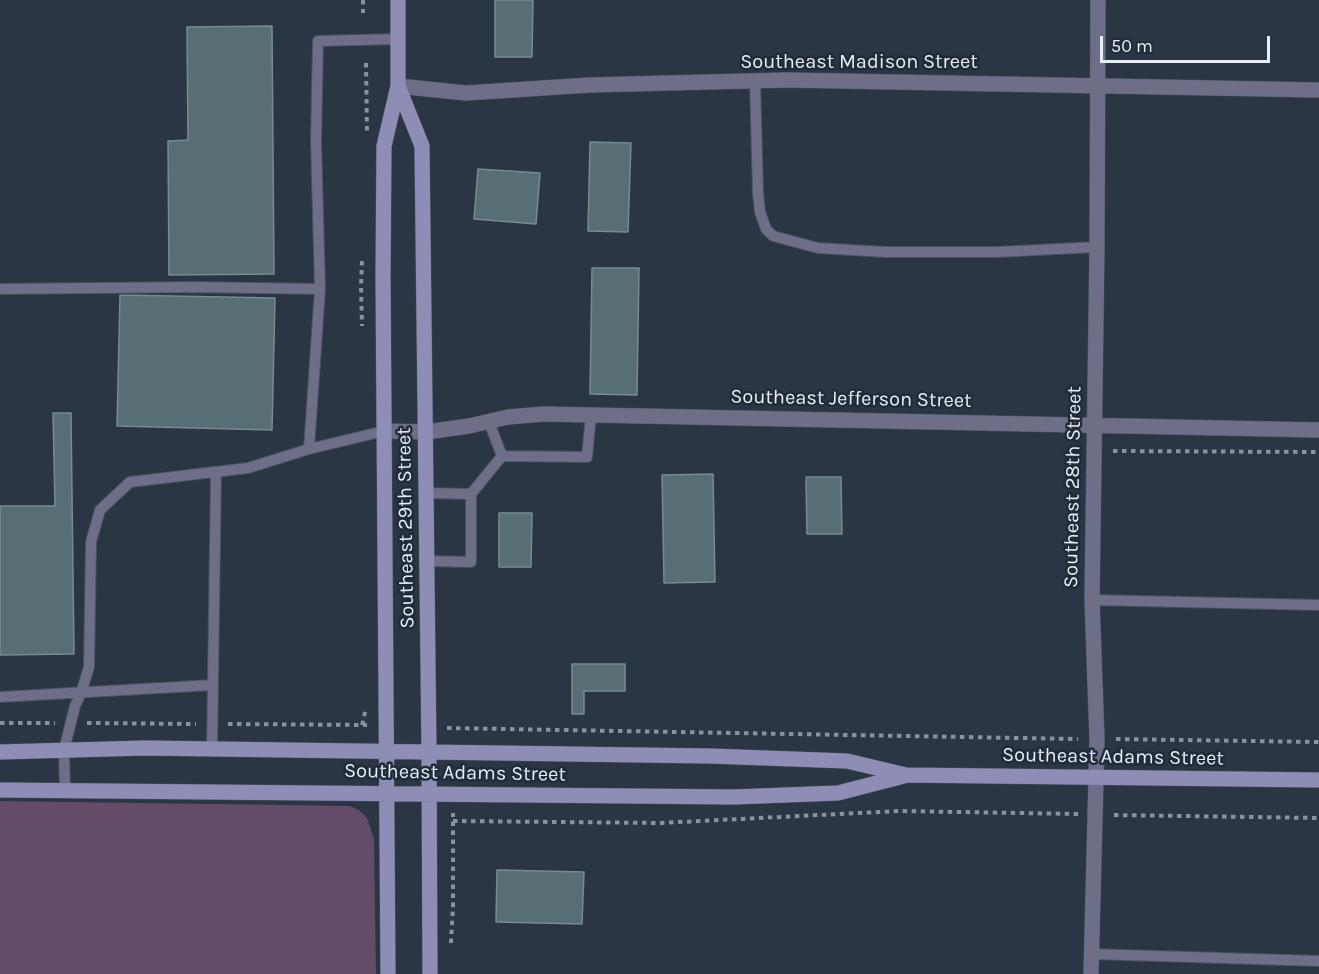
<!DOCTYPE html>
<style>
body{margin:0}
#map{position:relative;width:1319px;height:974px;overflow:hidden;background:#2a3643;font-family:Karla,sans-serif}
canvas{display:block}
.scale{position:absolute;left:1100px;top:36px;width:170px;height:27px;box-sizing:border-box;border:3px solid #e6edf6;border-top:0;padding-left:8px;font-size:18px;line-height:21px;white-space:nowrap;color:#e6edf6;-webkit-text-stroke:4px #212c39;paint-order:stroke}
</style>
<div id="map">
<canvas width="1319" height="974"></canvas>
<div class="scale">50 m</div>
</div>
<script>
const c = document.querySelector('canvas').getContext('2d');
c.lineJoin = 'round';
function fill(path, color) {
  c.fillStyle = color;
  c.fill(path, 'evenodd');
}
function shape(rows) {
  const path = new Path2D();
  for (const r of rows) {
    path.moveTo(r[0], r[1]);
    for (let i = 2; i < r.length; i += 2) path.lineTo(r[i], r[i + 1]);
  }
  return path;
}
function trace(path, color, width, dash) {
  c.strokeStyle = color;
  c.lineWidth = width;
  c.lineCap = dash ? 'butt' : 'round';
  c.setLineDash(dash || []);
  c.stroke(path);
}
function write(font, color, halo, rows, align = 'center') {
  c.font = font + ' Karla,sans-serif';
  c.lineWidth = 5;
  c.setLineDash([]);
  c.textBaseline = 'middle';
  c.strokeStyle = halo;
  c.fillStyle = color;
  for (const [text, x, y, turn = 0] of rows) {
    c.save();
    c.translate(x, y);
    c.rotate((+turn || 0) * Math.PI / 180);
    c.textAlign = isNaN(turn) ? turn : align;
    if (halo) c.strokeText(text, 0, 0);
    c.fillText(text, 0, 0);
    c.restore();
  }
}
const green = shape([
 [0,801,350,806,359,810,367,818,374,839,376,974,0,974]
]);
const building = shape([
 [495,0,533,0,532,57,495,57,495,0],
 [272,26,274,274,169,275,168,141,188,140,187,27,272,26],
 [590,142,631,143,628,232,588,231,590,142],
 [478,169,540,173,536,224,474,219,478,169],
 [592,268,639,268,637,395,590,394,592,268],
 [120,295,275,298,272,430,117,426,120,295],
 [53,413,71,413,74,654,0,655,0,506,55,506,53,413],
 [713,474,715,582,664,583,662,475,713,474],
 [806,477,841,477,842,534,807,534,806,477],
 [499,513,532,513,531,567,499,567,499,513],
 [572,664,625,664,625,691,584,691,584,714,572,714,572,664],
 [497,870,584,872,582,924,496,922,497,870]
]);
const path = shape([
 [363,0,363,13],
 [366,63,367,131],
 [362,261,361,287,362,326],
 [1113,451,1319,452],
 [0,723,55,723],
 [87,723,196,724],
 [228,724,367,725],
 [362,725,366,708],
 [447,728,1078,739],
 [1116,739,1319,742],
 [1114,815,1319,818],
 [453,821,660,823,899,811,1079,814],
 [451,943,453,906,453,813]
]);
const lane = shape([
 [755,81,758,193,760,212,766,229,773,236,818,248,885,252,997,252,1097,247],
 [0,289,194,287,320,289,309,449,384,431],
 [320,289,316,141,318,41,398,39],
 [489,422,502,456,587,457,591,415],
 [427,493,471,494,502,456],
 [427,561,471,562,471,494],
 [1092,600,1319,605],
 [0,697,213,685],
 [212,749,216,472],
 [65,790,64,750,75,706,81,693,89,667,91,542,100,510,130,482,248,468,309,449],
 [1091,954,1319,961]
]);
const street = shape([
 [398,86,466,93,590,85,787,80,1319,90],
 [384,431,426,432,469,426,508,417,544,414,1319,430],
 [1091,974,1097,739,1092,600,1097,247,1098,0]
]);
const secondary = shape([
 [398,86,422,146,429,751,430,974],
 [0,752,145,748,710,756,847,761,906,775,1319,780],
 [0,790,734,797,838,793,904,776],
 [388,974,383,276,384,146,398,86,398,0]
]);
const streetNames = [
 ["Southeast Madison Street",859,62],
 ["Southeast Jefferson Street",851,399,1],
 ["Southeast 28th Street",1073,487,-89],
 ["Southeast 29th Street",406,528,-91],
 ["Southeast Adams Street",1113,757,1],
 ["Southeast Adams Street",455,773,1]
];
fill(green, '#634b69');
fill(building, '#586e75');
trace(building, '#758c93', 1.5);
trace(lane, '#485360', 12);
trace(street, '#485360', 16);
trace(secondary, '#485360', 16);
trace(path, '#89929d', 4, [4.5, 4.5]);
trace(lane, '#6e6e88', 10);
trace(street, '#6e6e88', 15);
trace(secondary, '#8e8db6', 15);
write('20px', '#e6edf6', '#212c39', streetNames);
</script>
